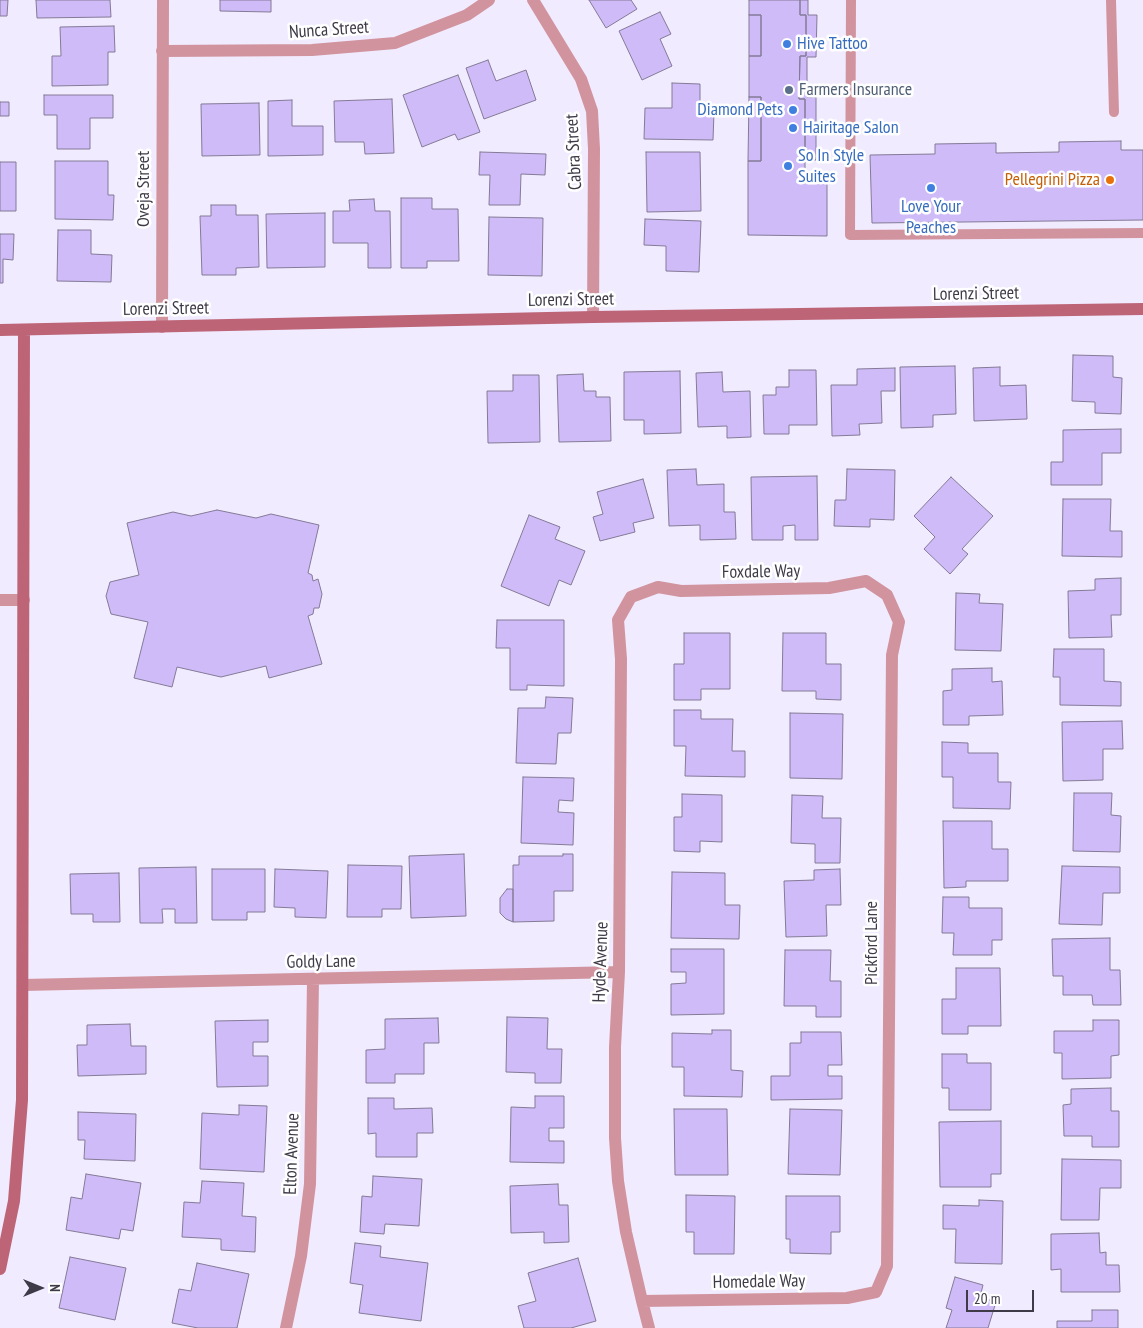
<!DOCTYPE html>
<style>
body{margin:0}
#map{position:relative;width:1143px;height:1328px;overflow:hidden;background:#f1ebff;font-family:"PT Sans Narrow",sans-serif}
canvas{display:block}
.north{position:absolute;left:15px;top:1263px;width:50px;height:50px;-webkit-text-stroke:4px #fff;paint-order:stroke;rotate:90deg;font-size:14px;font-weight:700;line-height:20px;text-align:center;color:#3e3a47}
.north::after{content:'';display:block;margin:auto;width:18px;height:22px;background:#3e3a47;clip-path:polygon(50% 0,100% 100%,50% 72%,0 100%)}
.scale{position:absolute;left:966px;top:1290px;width:68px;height:22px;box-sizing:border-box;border:2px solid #3e3a47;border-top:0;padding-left:6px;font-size:15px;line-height:18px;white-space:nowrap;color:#3e3a47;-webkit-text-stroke:4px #fff;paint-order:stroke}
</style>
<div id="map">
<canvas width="1143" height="1328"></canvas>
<div class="north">N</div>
<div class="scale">20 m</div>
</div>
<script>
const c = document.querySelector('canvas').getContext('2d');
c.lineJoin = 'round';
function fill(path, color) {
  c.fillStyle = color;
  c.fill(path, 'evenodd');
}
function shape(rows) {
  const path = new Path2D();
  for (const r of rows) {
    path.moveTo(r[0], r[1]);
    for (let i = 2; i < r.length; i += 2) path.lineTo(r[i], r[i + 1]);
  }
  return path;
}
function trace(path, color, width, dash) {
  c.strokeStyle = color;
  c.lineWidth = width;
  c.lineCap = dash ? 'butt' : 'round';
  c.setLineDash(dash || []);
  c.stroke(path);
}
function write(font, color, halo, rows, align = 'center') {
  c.font = font + ' "PT Sans Narrow",sans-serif';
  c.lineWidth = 5;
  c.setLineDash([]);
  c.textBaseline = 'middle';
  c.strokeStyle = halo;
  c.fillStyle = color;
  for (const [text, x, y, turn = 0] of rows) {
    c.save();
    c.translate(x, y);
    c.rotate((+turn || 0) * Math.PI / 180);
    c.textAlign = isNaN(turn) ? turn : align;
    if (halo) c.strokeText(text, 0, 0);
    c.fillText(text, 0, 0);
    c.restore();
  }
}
const building = shape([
 [0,0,8,0,7,16,0,16,0,0],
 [36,0,110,0,111,17,37,18,36,0],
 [220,0,271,0,271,12,220,11,220,0],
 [589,0,631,0,637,9,606,28,589,0],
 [749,0,800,0,800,15,806,15,806,56,800,56,799,99,805,99,805,174,809,179,827,180,827,236,748,235,748,161,761,161,761,97,749,97,749,56,761,56,761,15,749,15,749,0],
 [800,0,808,0,808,15,817,15,816,57,807,57,807,97,816,97,816,160,805,160,805,99,799,99,800,56,806,56,806,15,800,15,800,0],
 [660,12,671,34,660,39,672,66,642,80,619,31,660,12],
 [749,15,761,15,761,56,749,56,749,15],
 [114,26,115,52,108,52,108,85,52,86,52,56,61,56,60,27,114,26],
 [488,60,496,81,526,70,536,100,484,119,466,68,488,60],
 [458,75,480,132,458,140,455,134,422,147,403,95,458,75],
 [672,83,700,84,700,112,714,112,713,140,644,139,645,108,672,108,672,83],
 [44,95,113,95,113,118,90,118,90,149,57,149,57,115,44,115,44,95],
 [749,97,761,97,761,161,748,161,749,97],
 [392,99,394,153,365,154,364,142,335,142,334,101,392,99],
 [292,100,292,126,323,126,323,155,268,156,268,101,292,100],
 [0,102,9,102,9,116,0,116,0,102],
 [259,103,260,155,202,156,201,104,259,103],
 [1121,141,1121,150,1143,150,1143,220,872,223,870,155,935,154,935,144,996,143,996,153,1059,152,1059,142,1121,141],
 [480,152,546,154,545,175,521,174,520,205,489,205,490,175,479,175,480,152],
 [646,152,700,152,701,211,647,212,646,152],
 [55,161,108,161,108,195,114,195,113,220,55,219,55,161],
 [0,162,16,162,16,211,0,211,0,162],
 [401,198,432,198,432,209,458,209,459,261,427,261,427,268,401,268,401,198],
 [374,199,375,211,390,211,391,268,368,268,368,243,333,243,333,211,350,211,349,200,374,199],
 [211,205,236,205,236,215,258,215,259,267,236,268,236,275,202,275,200,216,211,216,211,205],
 [325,213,325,267,267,268,266,214,325,213],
 [489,217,543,218,542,276,488,275,489,217],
 [645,219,701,221,699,272,666,271,666,246,644,245,645,219],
 [58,230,91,230,91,254,112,255,111,282,57,281,58,230],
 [0,234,14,234,13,260,3,259,3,283,0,283,0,234],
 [1073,355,1113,356,1113,377,1122,378,1121,414,1095,413,1095,402,1072,401,1073,355],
 [955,366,956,414,933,415,933,427,901,428,900,367,955,366],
 [1000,367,1000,386,1026,385,1027,419,974,421,973,368,1000,367],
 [895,368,895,391,881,391,882,423,859,424,860,435,832,436,831,385,857,385,857,369,895,368],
 [789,370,816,370,817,425,789,425,789,434,764,434,763,395,776,395,776,387,789,387,789,370],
 [680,371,681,433,644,434,644,420,624,420,624,372,680,371],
 [722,372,723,392,750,391,751,437,727,438,727,426,698,427,696,373,722,372],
 [583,374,584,391,596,391,596,397,610,397,611,441,559,442,557,375,583,374],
 [513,375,539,375,540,442,488,443,487,391,513,391,513,375],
 [1121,429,1121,453,1102,453,1102,485,1051,485,1051,462,1063,462,1063,430,1121,429],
 [696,469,697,485,724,484,724,512,735,512,736,539,700,540,700,525,669,526,667,470,696,469],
 [847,469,895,470,894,520,870,519,870,527,834,526,835,500,846,500,847,469],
 [817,476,818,540,795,540,795,525,783,526,783,540,752,540,751,477,817,476],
 [951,477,993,516,962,549,968,554,950,574,924,549,935,537,914,516,951,477],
 [643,479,654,518,633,523,635,532,600,541,593,517,603,514,597,492,643,479],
 [1063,499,1111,499,1110,531,1122,531,1122,557,1062,556,1063,499],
 [217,510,256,518,271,514,319,525,308,573,312,575,313,581,318,579,322,594,319,608,314,608,313,614,308,616,322,664,269,678,266,666,221,677,177,667,172,687,134,678,148,622,111,614,106,596,110,582,139,575,127,523,173,512,191,516,217,510],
 [529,515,560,527,555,539,585,551,571,585,559,580,549,606,501,586,529,515],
 [1121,578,1121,615,1111,615,1112,637,1069,638,1068,591,1095,590,1095,579,1121,578],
 [956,593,980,594,979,603,1003,604,1001,651,955,650,956,593],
 [497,620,564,620,564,686,527,685,527,690,510,690,510,648,496,648,497,620],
 [684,633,730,633,730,689,701,689,701,700,674,700,674,664,684,664,684,633],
 [783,633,826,633,826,664,841,664,841,700,816,699,816,691,782,691,783,633],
 [1054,649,1104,649,1104,681,1121,682,1121,706,1060,705,1060,677,1053,677,1054,649],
 [992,668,992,682,1002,681,1003,715,969,716,969,725,943,725,943,691,952,690,952,669,992,668],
 [546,697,573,698,571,733,558,733,556,764,516,763,518,708,545,708,546,697],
 [674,710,701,710,701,719,733,719,732,751,745,751,745,777,685,776,686,746,674,746,674,710],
 [790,713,843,714,842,779,790,778,790,713],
 [1122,721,1123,749,1103,749,1103,780,1063,781,1062,722,1122,721],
 [942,742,968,743,968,753,998,753,998,782,1011,782,1010,809,953,808,953,777,942,777,942,742],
 [523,777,574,778,573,801,559,800,558,812,574,813,573,845,521,843,523,777],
 [1074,793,1112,793,1111,815,1121,816,1120,852,1073,851,1074,793],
 [682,794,722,795,722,842,700,841,700,852,674,851,674,817,682,817,682,794],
 [792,795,823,796,822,818,841,818,840,863,815,863,815,844,791,843,792,795],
 [943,821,992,821,992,849,1008,849,1008,881,966,881,966,887,944,888,943,821],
 [464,854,466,916,411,918,409,856,464,854],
 [563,854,573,854,573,891,554,891,554,921,513,922,513,865,519,865,519,856,563,856,563,854],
 [348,865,402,866,401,909,382,909,382,917,347,917,348,865],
 [1062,866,1120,867,1120,893,1103,893,1102,925,1059,924,1062,866],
 [196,867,197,923,175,923,175,909,162,909,163,923,140,923,139,868,196,867],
 [212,869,265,869,265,912,247,912,247,920,212,920,212,869],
 [275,869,328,871,326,918,295,917,295,908,274,907,275,869],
 [840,869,841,905,826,905,827,936,786,937,784,881,814,880,814,870,840,869],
 [672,872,725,873,725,905,740,905,739,939,671,938,672,872],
 [119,873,120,922,93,922,93,914,71,914,70,874,119,873],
 [507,889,513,889,513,922,506,919,500,913,500,898,507,889],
 [943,897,969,897,969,908,1002,908,1002,940,992,940,992,955,953,955,954,933,942,933,943,897],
 [1110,938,1110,970,1120,970,1121,1005,1093,1005,1092,995,1063,995,1063,976,1053,976,1052,939,1110,938],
 [671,949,724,949,724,1014,671,1015,671,984,686,983,686,972,671,972,671,949],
 [785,950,831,950,830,981,841,981,841,1017,816,1017,816,1006,784,1006,785,950],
 [956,968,1000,968,1001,1026,968,1026,968,1034,942,1034,942,999,956,999,956,968],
 [507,1017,548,1018,547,1049,562,1049,561,1083,535,1083,535,1073,506,1072,507,1017],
 [438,1018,439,1043,424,1043,424,1074,395,1074,395,1083,366,1083,366,1050,385,1049,385,1019,438,1018],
 [268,1020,268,1042,253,1042,253,1056,268,1056,268,1086,217,1087,215,1021,268,1020],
 [1093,1020,1119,1020,1119,1055,1111,1056,1111,1078,1062,1079,1062,1053,1054,1053,1054,1031,1093,1031,1093,1020],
 [130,1024,131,1046,146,1046,146,1074,78,1076,77,1045,87,1045,87,1025,130,1024],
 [712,1030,731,1030,731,1070,743,1071,742,1097,684,1096,684,1067,672,1067,672,1033,712,1034,712,1030],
 [801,1032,841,1032,842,1065,828,1065,828,1076,842,1076,842,1099,771,1100,771,1076,790,1076,790,1043,801,1043,801,1032],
 [942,1054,967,1054,967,1063,991,1063,991,1110,949,1110,949,1088,942,1088,942,1054],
 [1111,1088,1111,1111,1119,1111,1119,1147,1092,1147,1092,1136,1064,1136,1063,1105,1071,1104,1071,1089,1111,1088],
 [535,1096,564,1096,564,1128,549,1128,549,1141,564,1141,564,1163,510,1162,511,1107,535,1108,535,1096],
 [368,1098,394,1098,394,1109,432,1108,433,1133,417,1133,417,1157,376,1157,376,1133,368,1134,368,1098],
 [239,1105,267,1106,264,1172,200,1169,202,1113,239,1115,239,1105],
 [674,1109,727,1109,728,1175,675,1175,674,1109],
 [790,1109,842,1110,840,1175,788,1174,790,1109],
 [78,1112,136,1114,135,1161,84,1159,85,1140,78,1140,78,1112],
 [1001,1121,1001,1174,991,1174,991,1187,940,1187,939,1122,1001,1121],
 [1062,1159,1121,1160,1121,1188,1100,1188,1099,1220,1061,1220,1062,1159],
 [86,1174,141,1183,133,1231,121,1229,119,1239,66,1230,71,1197,82,1199,86,1174],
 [373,1176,422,1179,419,1226,385,1224,384,1234,360,1232,362,1196,372,1197,373,1176],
 [202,1181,244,1183,242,1216,256,1217,255,1252,221,1250,221,1239,182,1237,184,1202,200,1203,202,1181],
 [558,1184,559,1205,568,1205,569,1242,544,1243,544,1232,511,1233,510,1186,558,1184],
 [686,1195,735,1196,734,1254,694,1254,694,1232,686,1232,686,1195],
 [786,1196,840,1196,840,1232,831,1232,831,1254,790,1253,790,1239,786,1239,786,1196],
 [979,1200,1003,1201,1002,1264,955,1263,956,1229,943,1229,943,1205,979,1206,979,1200],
 [1099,1233,1100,1253,1106,1252,1106,1265,1119,1265,1120,1292,1061,1292,1061,1269,1051,1270,1051,1234,1099,1233],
 [355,1243,381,1246,380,1257,428,1263,421,1321,359,1313,363,1285,350,1283,355,1243],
 [70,1257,126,1268,115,1320,59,1308,70,1257],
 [578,1258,596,1321,571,1328,524,1328,518,1306,536,1301,528,1273,578,1258],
 [197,1263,249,1274,237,1328,198,1328,172,1323,179,1289,191,1291,197,1263],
 [955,1277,983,1285,980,1297,996,1302,988,1328,946,1328,952,1310,946,1308,955,1277],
 [1092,1310,1118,1310,1118,1328,1057,1328,1057,1321,1092,1321,1092,1310]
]);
const lane = shape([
 [851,0,850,235,1143,233],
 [1111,0,1114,112]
]);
const street = shape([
 [533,0,581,79,592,111,594,149,593,317],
 [162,51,312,50,395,43,467,15,489,0],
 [162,327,163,0],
 [0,600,24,600],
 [23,985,619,972],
 [642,1301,847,1298,876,1292,887,1266,892,655,899,622,887,595,866,581,829,588,681,591,658,587,631,597,618,620,621,659,619,972,615,1047,615,1138,618,1181,626,1232,642,1301,649,1328],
 [286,1328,301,1256,310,1184,313,980]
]);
const secondary = shape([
 [0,330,593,317,1143,309],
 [0,1269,14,1201,22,1100,24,330]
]);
const markers = [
 [787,44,5,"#3f7fe0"],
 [789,90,5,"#5c6f8a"],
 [793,110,5,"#3f7fe0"],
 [793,128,5,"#3f7fe0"],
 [788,166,5,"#3f7fe0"],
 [1110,180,5,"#e8710a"],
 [931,188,5,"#3f7fe0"]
];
const streetNames = [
 ["Nunca Street",329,30,-4],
 ["Cabra Street",574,152,-93],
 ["Oveja Street",144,189,-90],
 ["Lorenzi Street",976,294,-1],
 ["Lorenzi Street",571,300,-1],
 ["Lorenzi Street",166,309,-1],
 ["Foxdale Way",761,572,-1],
 ["Pickford Lane",872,943,-90],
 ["Goldy Lane",321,962,-1],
 ["Hyde Avenue",601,962,-88],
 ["Elton Avenue",292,1154,-88],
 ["Homedale Way",759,1282,-1]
];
const shopNames = [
 ["Hive Tattoo",797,44],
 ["Diamond Pets",783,110,"right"],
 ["Hairitage Salon",803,128],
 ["So In Style",798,156],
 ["Suites",798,177],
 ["Love Your",931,207,"center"],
 ["Peaches",931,228,"center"]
];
const serviceNames = [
 ["Farmers Insurance",799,90]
];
const foodNames = [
 ["Pellegrini Pizza",1100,180]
];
fill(building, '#cfbbf7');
trace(building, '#837a97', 1);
trace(lane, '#d1949e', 10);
trace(street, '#d1949e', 12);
trace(secondary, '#bd6577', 12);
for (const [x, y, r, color] of markers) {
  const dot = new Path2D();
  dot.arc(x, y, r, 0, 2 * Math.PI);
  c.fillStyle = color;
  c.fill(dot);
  trace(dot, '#fff', 2);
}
write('18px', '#3e3a47', '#fff', streetNames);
write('18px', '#366cbe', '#fff', shopNames, 'left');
write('18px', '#4e5e75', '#fff', serviceNames, 'left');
write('18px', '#c56008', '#fff', foodNames, 'right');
</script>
